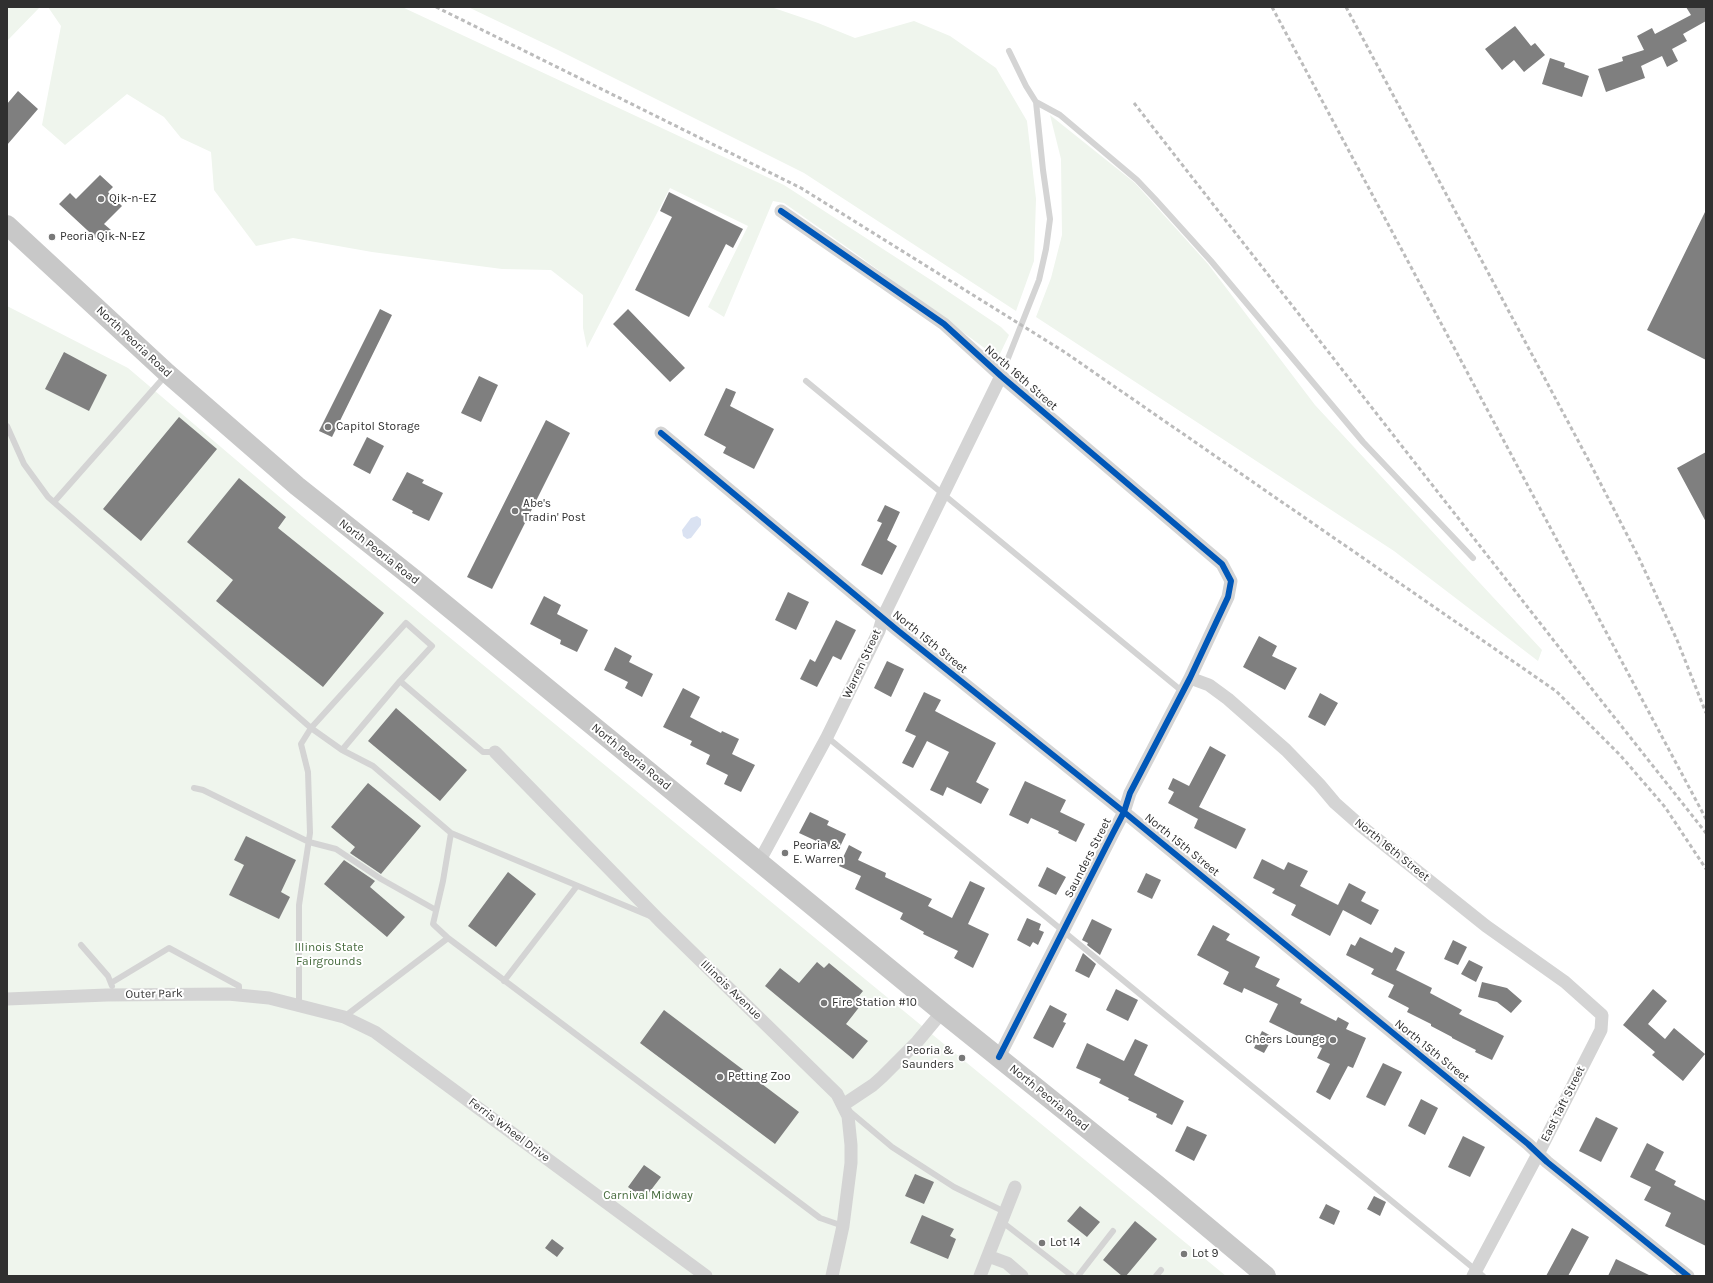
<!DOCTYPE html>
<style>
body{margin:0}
#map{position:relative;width:1713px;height:1283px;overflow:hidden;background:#fff;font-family:Karla,sans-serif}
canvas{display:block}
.frame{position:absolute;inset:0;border:8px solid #303030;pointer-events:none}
</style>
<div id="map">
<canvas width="1713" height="1283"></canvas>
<div class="frame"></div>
</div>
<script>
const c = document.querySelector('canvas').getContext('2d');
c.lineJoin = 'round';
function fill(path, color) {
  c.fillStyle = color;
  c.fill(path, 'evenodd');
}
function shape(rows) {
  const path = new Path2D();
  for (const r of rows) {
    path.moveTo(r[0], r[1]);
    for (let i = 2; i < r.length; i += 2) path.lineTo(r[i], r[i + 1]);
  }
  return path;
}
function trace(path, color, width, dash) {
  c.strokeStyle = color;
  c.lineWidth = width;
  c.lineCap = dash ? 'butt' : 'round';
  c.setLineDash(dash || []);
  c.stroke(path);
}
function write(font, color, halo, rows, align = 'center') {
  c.font = font + ' Karla,sans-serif';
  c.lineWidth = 4;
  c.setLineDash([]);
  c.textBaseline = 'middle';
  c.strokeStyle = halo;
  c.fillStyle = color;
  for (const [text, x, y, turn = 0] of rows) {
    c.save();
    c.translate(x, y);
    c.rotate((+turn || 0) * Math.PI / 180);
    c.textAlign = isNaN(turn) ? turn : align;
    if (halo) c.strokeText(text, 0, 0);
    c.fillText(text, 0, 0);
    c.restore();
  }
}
const green = shape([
 [7,7,40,7,7,41],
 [48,7,402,7,784,185,934,282,1001,327,1009,335,998,358,855,253,784,203,773,201,724,317,708,307,748,226,670,188,587,348,583,328,583,295,551,270,502,269,372,252,293,238,256,246,214,190,211,152,181,138,164,117,127,94,65,145,42,125,61,26],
 [468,7,771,7,818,23,855,38,914,21,950,36,996,68,1027,121,1036,199,1034,261,1016,311,804,173,558,50],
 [1050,115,1135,183,1208,264,1315,405,1542,650,1538,661,1394,551,1036,317,1051,278,1062,235,1061,159],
 [7,306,128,368,302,516,1226,1276,7,1276]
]);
const water = shape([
 [697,516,701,519,701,525,691,538,687,539,683,536,682,530,691,518]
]);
const building = shape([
 [1686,7,1706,7,1706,21,1683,34,1687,41,1672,49,1678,61,1667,67,1662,56,1641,66,1645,78,1606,92,1598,69,1623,61,1622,57,1644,50,1637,36,1652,28,1655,34,1691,15],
 [1515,26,1531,46,1535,43,1545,55,1524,72,1514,60,1502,70,1485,49],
 [1550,58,1565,63,1564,67,1589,76,1582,97,1542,84],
 [18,91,38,109,7,145,7,104],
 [100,175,113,187,108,192,122,206,104,224,111,230,100,242,59,204,70,193,76,199],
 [669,192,743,229,733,248,726,244,689,317,635,290,672,217,660,211],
 [1706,210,1706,360,1647,330],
 [380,309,392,315,332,437,319,431],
 [628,309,685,368,670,382,613,324],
 [64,352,107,375,89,411,45,389],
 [479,376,498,385,481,422,461,413],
 [726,388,736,392,730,406,774,429,754,469,723,453,726,447,704,435],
 [179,417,217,449,141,541,103,509],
 [546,420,570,433,492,589,467,577],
 [367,437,384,446,370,474,353,465],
 [1706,452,1706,522,1677,468],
 [407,472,424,480,422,483,443,493,429,521,412,513,413,511,392,500],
 [239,478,286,517,278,528,384,613,323,687,216,601,233,580,187,542],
 [885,505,900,512,887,540,897,546,882,575,861,565,882,523,877,521],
 [788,592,809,602,796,630,775,620],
 [544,596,561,605,557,614,588,630,577,652,560,644,561,640,530,624],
 [836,620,856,630,841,660,833,656,817,687,800,679,810,659,815,662],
 [1259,636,1277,646,1272,656,1297,668,1285,690,1243,667],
 [615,647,632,656,629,662,653,674,642,697,625,688,628,682,604,670],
 [887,661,904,669,891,697,874,688],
 [683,688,700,697,690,717,721,733,722,731,739,739,732,754,755,765,741,792,724,784,728,775,706,764,710,755,690,745,692,741,663,727],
 [924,692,941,700,935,711,996,743,976,782,989,789,981,804,947,787,943,796,930,790,949,752,927,741,913,768,902,763,916,736,905,731],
 [1320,693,1338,703,1325,726,1308,717],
 [396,708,467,770,440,801,368,741],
 [1210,746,1226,755,1199,807,1246,829,1236,849,1194,828,1198,819,1168,803,1174,792,1168,789,1173,778,1189,786],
 [1025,781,1066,800,1060,812,1085,824,1076,842,1058,833,1059,831,1031,818,1028,824,1009,815],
 [368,783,421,826,381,874,350,853,355,847,331,827],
 [810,812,829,821,827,825,846,834,838,851,799,833],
 [246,836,296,860,281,892,290,897,279,919,229,895,244,865,234,860],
 [849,845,862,852,858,860,886,873,885,877,932,899,928,906,952,918,970,881,985,888,968,924,989,934,973,968,954,958,958,951,923,934,924,932,900,919,903,913,855,889,861,876,839,866],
 [1262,859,1284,870,1288,862,1308,871,1300,886,1338,905,1349,883,1366,892,1361,901,1379,910,1371,925,1343,910,1330,936,1291,915,1296,905,1272,893,1275,889,1253,878],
 [344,860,375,881,370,887,405,917,387,937,324,884],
 [1047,867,1066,877,1056,895,1038,886],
 [508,872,536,894,496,947,468,926],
 [1146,873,1161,880,1152,899,1137,892],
 [1027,918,1041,924,1039,930,1044,932,1038,945,1033,942,1030,947,1017,940],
 [1092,919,1112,929,1100,955,1087,945,1088,943,1082,940],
 [1213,925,1230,934,1226,940,1260,957,1255,967,1280,979,1276,986,1302,999,1300,1003,1336,1021,1338,1017,1349,1023,1346,1029,1366,1038,1353,1068,1348,1066,1330,1100,1316,1092,1330,1064,1317,1058,1322,1048,1269,1022,1278,1004,1244,988,1242,993,1223,984,1229,972,1197,955],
 [1360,937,1392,953,1395,947,1405,952,1396,970,1432,988,1430,993,1462,1010,1459,1014,1504,1036,1492,1060,1475,1052,1476,1050,1452,1038,1452,1037,1431,1026,1431,1024,1407,1012,1409,1008,1388,997,1394,985,1371,974,1374,969,1346,955,1351,944,1355,946],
 [1453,940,1467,947,1458,965,1444,959],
 [1083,953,1096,964,1089,978,1075,971],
 [1469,960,1483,967,1476,982,1461,974],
 [817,962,824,968,829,963,863,991,858,997,864,1001,846,1024,868,1041,853,1059,765,986,780,968,799,983],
 [1482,982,1507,988,1522,1001,1511,1013,1497,1002,1478,997],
 [1116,989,1138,1000,1128,1021,1106,1010],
 [1653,989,1667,1001,1648,1024,1665,1039,1674,1028,1705,1054,1683,1081,1652,1055,1655,1052,1623,1025],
 [1050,1005,1067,1014,1063,1022,1066,1023,1053,1048,1033,1038],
 [664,1010,799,1112,775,1144,640,1043],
 [1262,1031,1273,1037,1264,1053,1254,1048],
 [1135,1039,1148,1045,1134,1075,1184,1101,1172,1125,1156,1117,1157,1114,1128,1100,1129,1098,1099,1083,1101,1079,1076,1068,1087,1043,1124,1061],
 [1383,1063,1402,1072,1385,1106,1366,1097],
 [1421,1099,1438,1108,1425,1135,1408,1126],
 [1596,1117,1618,1128,1601,1162,1579,1151],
 [1187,1126,1207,1135,1194,1161,1175,1151],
 [1463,1136,1485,1147,1470,1177,1448,1167],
 [1647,1143,1664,1152,1655,1170,1676,1181,1674,1185,1706,1201,1706,1246,1665,1226,1671,1213,1644,1200,1651,1187,1630,1177],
 [644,1165,661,1177,644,1199,628,1187],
 [915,1174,934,1182,924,1204,905,1196],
 [1374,1196,1386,1202,1380,1216,1367,1209],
 [1326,1204,1340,1211,1334,1225,1319,1218],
 [1080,1206,1100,1222,1087,1237,1067,1221],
 [922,1215,954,1229,950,1236,956,1239,948,1259,910,1243],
 [1135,1221,1157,1239,1126,1276,1122,1276,1103,1260],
 [1572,1228,1589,1237,1568,1276,1546,1276],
 [552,1239,564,1248,557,1257,545,1248],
 [1616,1259,1651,1276,1608,1276]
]);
const lane = shape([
 [1036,102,1060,115,1137,180,1155,199,1211,261,1363,442,1473,558],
 [1001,376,1039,280,1046,249,1050,219,1043,170,1036,102,1026,86,1009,51],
 [806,381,1183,692],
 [7,426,24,464,48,497,311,728,342,750,373,766,451,833],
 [54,502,166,375],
 [827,737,1483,1276],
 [342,750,400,681,483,752,495,752],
 [194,788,203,790,309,842,336,849,381,879,436,910],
 [448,938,433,924,443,881,451,833,650,916],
 [81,945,108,976,112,986],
 [504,981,577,886],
 [111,983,169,948,239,986,239,994],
 [299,1007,299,905,310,833,308,772,301,744,311,728,406,623,432,646,400,681],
 [344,1017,448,938,820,1218,843,1226],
 [848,1110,892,1147,954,1187,1005,1212],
 [1001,1221,1072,1276],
 [1078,1276,1113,1231],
 [1156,1276,1161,1270]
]);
const street = shape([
 [781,211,944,324,1001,376,1222,564,1231,581,1228,597,1190,678,1130,793,1124,812,1113,833,999,1057],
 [661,433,896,629,1124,812,1528,1144,1547,1162,1688,1276],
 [1190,678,1209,685,1228,699,1286,750,1319,784,1335,803,1361,826,1486,926,1565,982,1602,1015,1601,1030,1538,1154,1473,1276],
 [495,752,659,920,837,1094,848,1116,851,1145,851,1163,843,1226,832,1276],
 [759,862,827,737,879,631,883,617,1001,376],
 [7,999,107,995,228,994,269,998,344,1017,375,1032,706,1276],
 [843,1105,873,1085,882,1077,917,1042,942,1012],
 [988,1256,1007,1263,1022,1276],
 [980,1276,1015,1187]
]);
const primary = shape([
 [7,225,167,373,297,486,414,579,942,1012,1156,1184,1266,1276]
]);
const rail = shape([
 [436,7,801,188,1063,351,1556,691,1620,755,1665,807,1706,869],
 [1272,7,1706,819],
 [1346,7,1590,463,1638,556,1677,640,1706,713],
 [1134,103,1558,646,1706,833]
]);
const cycleway = shape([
 [781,211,944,324,1001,376,1222,564,1231,581,1228,597,1190,678,1130,793,1124,812,1113,833,999,1057],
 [661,433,896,629,1124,812,1528,1144,1547,1162,1688,1276]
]);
const markers = [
 [101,199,4,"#787878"],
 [52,237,4,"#787878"],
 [328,427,4,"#787878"],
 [515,511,4,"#787878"],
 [785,853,4,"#787878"],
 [824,1003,4,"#787878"],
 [1333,1040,4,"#787878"],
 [962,1058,4,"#787878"],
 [720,1077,4,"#787878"],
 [1042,1243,4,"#787878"],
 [1184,1254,4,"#787878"]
];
const poiNames = [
 ["Qik-n-EZ",109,199],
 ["Peoria Qik-N-EZ",60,237],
 ["Capitol Storage",336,427],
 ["Abe's",523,504],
 ["Tradin' Post",523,518],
 ["Peoria &",793,846],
 ["E. Warren",793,860],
 ["Fire Station #10",832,1003],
 ["Cheers Lounge",1325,1040,"right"],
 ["Peoria &",954,1051,"right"],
 ["Saunders",954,1065,"right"],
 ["Petting Zoo",728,1077],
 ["Lot 14",1050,1243],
 ["Lot 9",1192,1254]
];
const streetNames = [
 ["North Peoria Road",134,342,43],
 ["North 16th Street",1021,378,41],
 ["North Peoria Road",379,552,38],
 ["North 15th Street",930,642,39],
 ["Warren Street",862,664,-65],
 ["North Peoria Road",631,757,39],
 ["North 15th Street",1182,845,39],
 ["North 16th Street",1392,850,39],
 ["Saunders Street",1088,858,-63],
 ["Illinois Avenue",731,990,44],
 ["Outer Park",154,994,-1],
 ["North 15th Street",1432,1051,39],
 ["North Peoria Road",1049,1098,39],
 ["East Taft Street",1563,1104,-63],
 ["Ferris Wheel Drive",509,1130,37]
];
const parkNames = [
 ["Illinois State",329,948],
 ["Fairgrounds",329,962],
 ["Carnival Midway",648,1196]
];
fill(green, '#eff5ed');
fill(water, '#dae2f2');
fill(building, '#7f7f7f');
trace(lane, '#d4d4d4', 6);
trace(street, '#d4d4d4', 13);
trace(primary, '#c8c8c8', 20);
trace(rail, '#bcbcbc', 3, [4, 3]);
trace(cycleway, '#0057b8', 6);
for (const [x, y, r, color] of markers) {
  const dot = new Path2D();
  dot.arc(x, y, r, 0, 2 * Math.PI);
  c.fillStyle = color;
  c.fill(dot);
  trace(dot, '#fff', 1.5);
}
write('12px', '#303030', '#fff', poiNames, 'left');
write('12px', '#303030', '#fff', streetNames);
write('12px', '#466b3d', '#fff', parkNames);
</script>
